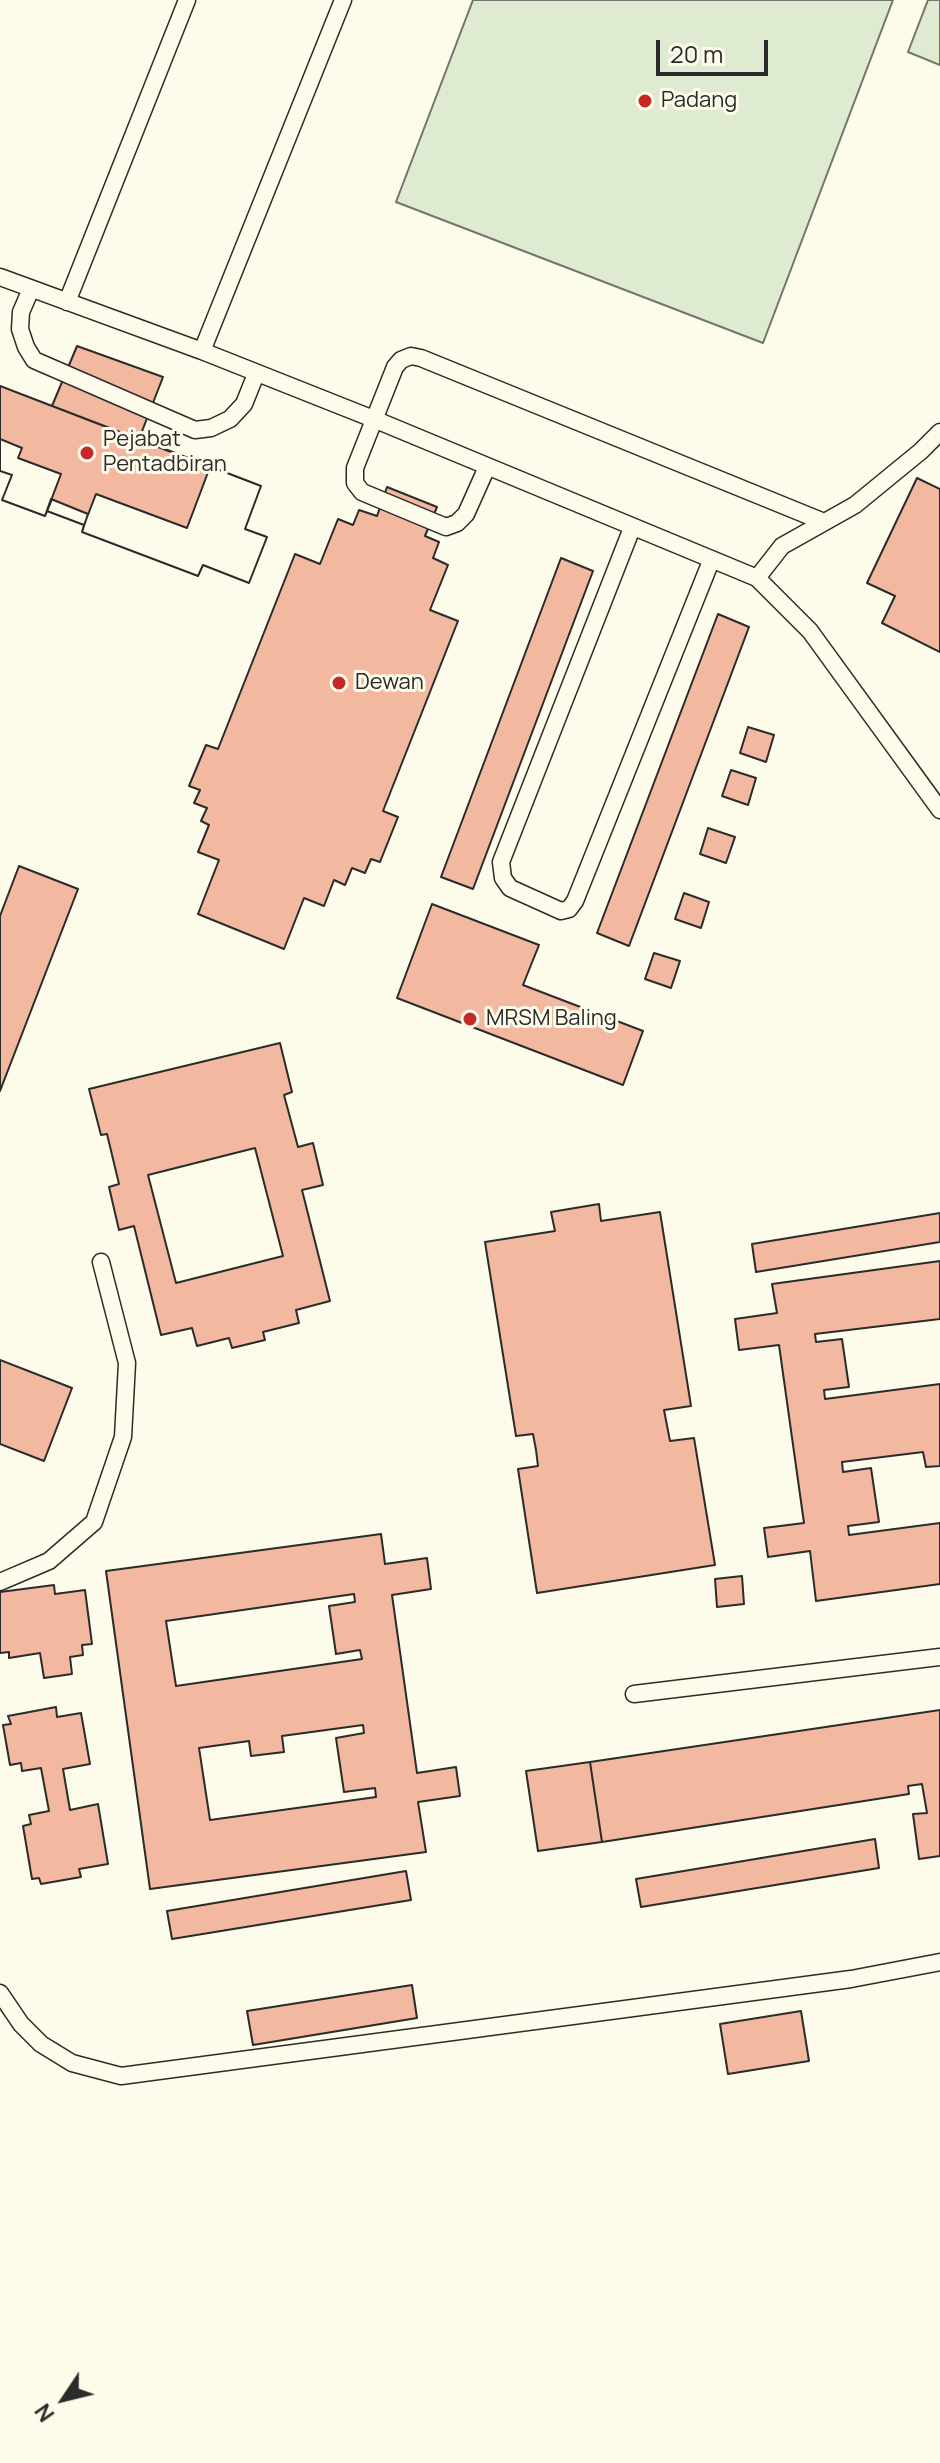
<!DOCTYPE html>
<style>
body{margin:0}
#map{position:relative;width:940px;height:2463px;overflow:hidden;background:#fdfbea;font-family:Manrope,sans-serif}
canvas{display:block}
.north{position:absolute;left:24px;top:2359px;width:80px;height:80px;-webkit-text-stroke:6px #fdfbea;paint-order:stroke;rotate:235deg;font-size:22px;font-weight:700;line-height:32px;text-align:center;color:#2b2b2b}
.north::after{content:'';display:block;margin:auto;width:28px;height:36px;background:#2b2b2b;clip-path:polygon(50% 0,100% 100%,50% 72%,0 100%)}
.scale{position:absolute;left:656px;top:40px;width:112px;height:36px;box-sizing:border-box;border:4px solid #2b2b2b;border-top:0;padding-left:10px;font-size:24px;line-height:28px;white-space:nowrap;color:#2b2b2b;-webkit-text-stroke:6px #fdfbea;paint-order:stroke}
</style>
<div id="map">
<canvas width="940" height="2463"></canvas>
<div class="north">N</div>
<div class="scale">20 m</div>
</div>
<script>
const c = document.querySelector('canvas').getContext('2d');
c.lineJoin = 'round';
function fill(path, color) {
  c.fillStyle = color;
  c.fill(path, 'evenodd');
}
function shape(rows) {
  const path = new Path2D();
  for (const r of rows) {
    path.moveTo(r[0], r[1]);
    for (let i = 2; i < r.length; i += 2) path.lineTo(r[i], r[i + 1]);
  }
  return path;
}
function trace(path, color, width, dash) {
  c.strokeStyle = color;
  c.lineWidth = width;
  c.lineCap = dash ? 'butt' : 'round';
  c.setLineDash(dash || []);
  c.stroke(path);
}
function write(font, color, halo, rows, align = 'center') {
  c.font = font + ' Manrope,sans-serif';
  c.lineWidth = 6;
  c.setLineDash([]);
  c.textBaseline = 'middle';
  c.strokeStyle = halo;
  c.fillStyle = color;
  for (const [text, x, y, turn = 0] of rows) {
    c.save();
    c.translate(x, y);
    c.rotate((+turn || 0) * Math.PI / 180);
    c.textAlign = isNaN(turn) ? turn : align;
    if (halo) c.strokeText(text, 0, 0);
    c.fillText(text, 0, 0);
    c.restore();
  }
}
const green = shape([
 [473,0,893,0,763,343,396,202,473,0],
 [928,0,940,0,940,65,908,52,928,0]
]);
const building = shape([
 [77,346,163,377,139,439,261,486,245,529,267,537,249,583,203,565,198,576,82,532,84,525,47,511,52,499,45,516,2,500,12,475,0,471,0,386,52,406,77,346],
 [0,386,261,486,245,529,267,537,249,583,203,565,198,576,82,532,88,514,51,499,45,516,2,500,12,475,0,471,0,386],
 [0,386,210,467,187,528,96,494,84,525,47,511,61,474,18,458,22,448,0,439,0,386],
 [917,478,940,489,940,652,882,623,895,596,867,583,917,478],
 [387,487,437,507,425,536,439,542,433,558,448,565,430,610,458,621,383,811,398,817,380,862,371,859,365,873,352,868,345,885,334,880,324,906,304,898,284,949,198,914,219,860,198,852,209,825,201,821,207,808,194,803,200,790,189,786,206,745,218,749,295,554,320,564,338,519,353,525,359,510,377,516,387,487],
 [561,558,593,571,473,889,441,877,561,558],
 [718,614,749,627,629,946,597,933,718,614],
 [748,727,774,735,766,762,740,753,748,727],
 [731,770,756,778,748,805,722,796,731,770],
 [708,828,735,837,726,863,700,854,708,828],
 [19,866,78,889,0,1091,0,916,19,866],
 [684,893,709,902,701,928,675,919,684,893],
 [432,904,539,945,523,985,643,1031,623,1085,397,998,432,904],
 [654,953,680,961,671,988,645,979,654,953],
 [280,1043,292,1092,284,1095,298,1147,313,1143,323,1185,302,1190,330,1301,296,1310,299,1323,263,1332,265,1340,232,1348,229,1338,197,1346,192,1328,161,1335,134,1226,119,1230,109,1187,119,1184,107,1134,101,1135,89,1089,280,1043],
 [255,1148,283,1256,176,1283,148,1175,255,1148],
 [599,1204,601,1221,660,1212,691,1406,664,1410,670,1441,694,1438,715,1565,537,1593,518,1469,538,1466,536,1450,533,1434,516,1436,485,1242,555,1231,551,1212,599,1204],
 [940,1213,940,1242,756,1272,752,1244,940,1213],
 [940,1261,940,1319,815,1334,816,1342,842,1339,849,1387,824,1390,825,1399,940,1384,940,1466,926,1467,923,1452,842,1462,843,1472,871,1468,879,1522,848,1526,849,1535,940,1523,940,1584,816,1601,810,1551,768,1557,764,1528,804,1523,779,1345,739,1350,735,1319,777,1313,772,1284,940,1261],
 [0,1360,72,1388,44,1461,0,1444,0,1360],
 [381,1534,385,1564,427,1558,431,1589,392,1595,417,1773,456,1767,460,1796,418,1802,426,1852,150,1889,106,1571,381,1534],
 [354,1594,355,1602,329,1606,336,1654,360,1650,362,1659,176,1686,166,1621,354,1594],
 [363,1725,364,1733,336,1738,344,1792,375,1788,376,1797,210,1820,199,1748,249,1741,251,1756,284,1752,282,1736,363,1725],
 [742,1576,744,1604,717,1607,715,1579,742,1576],
 [54,1585,55,1594,85,1590,92,1644,82,1645,83,1655,70,1657,72,1674,44,1678,40,1653,9,1658,9,1652,0,1653,0,1592,54,1585],
 [56,1707,57,1717,81,1713,90,1764,63,1769,70,1810,98,1804,108,1864,79,1869,81,1877,41,1884,39,1878,32,1879,23,1826,31,1824,29,1815,49,1811,41,1768,22,1771,21,1763,10,1765,3,1725,11,1724,8,1716,56,1707],
 [940,1710,940,1856,919,1859,913,1814,927,1813,922,1784,908,1786,909,1794,602,1842,590,1762,940,1710],
 [590,1762,602,1842,538,1851,526,1771,590,1762],
 [875,1839,879,1868,641,1907,636,1879,875,1839],
 [406,1871,411,1900,172,1939,167,1911,406,1871],
 [412,1985,417,2018,253,2045,247,2011,412,1985],
 [801,2011,809,2061,728,2074,720,2024,801,2011]
]);
const service = shape([
 [0,277,202,351,376,420,757,578,810,631,940,810],
 [31,289,21,312,20,329,26,347,34,360,195,430,211,428,230,419,244,404,256,374],
 [67,302,187,0],
 [202,351,343,0],
 [487,467,466,514,457,523,446,527,362,492,355,483,355,468,395,367,401,360,411,356,421,358,824,522],
 [632,528,501,862,503,878,510,888,561,911,569,909,575,901,711,561],
 [757,578,782,546,855,505,921,451,940,432],
 [0,1582,49,1561,94,1522,123,1437,127,1363,101,1262],
 [634,1694,940,1657],
 [0,1993,21,2024,41,2044,72,2063,121,2076,851,1979,940,1962]
]);
const markers = [
 [645,101,8,"#c62828"],
 [87,453,8,"#c62828"],
 [339,683,8,"#c62828"],
 [470,1019,8,"#c62828"]
];
const poiNames = [
 ["Padang",661,101],
 ["Pejabat",103,440],
 ["Pentadbiran",103,465],
 ["Dewan",355,683],
 ["MRSM Baling",486,1019]
];
fill(green, '#deebd1');
trace(green, '#74746e', 2);
fill(building, '#f2b8a0');
trace(building, '#2b2b2b', 2);
trace(service, '#2b2b2b', 19);
trace(service, '#fdfbea', 16);
for (const [x, y, r, color] of markers) {
  const dot = new Path2D();
  dot.arc(x, y, r, 0, 2 * Math.PI);
  c.fillStyle = color;
  c.fill(dot);
  trace(dot, '#fdfbea', 3);
}
write('22px', '#2b2b2b', '#fdfbea', poiNames, 'left');
</script>
